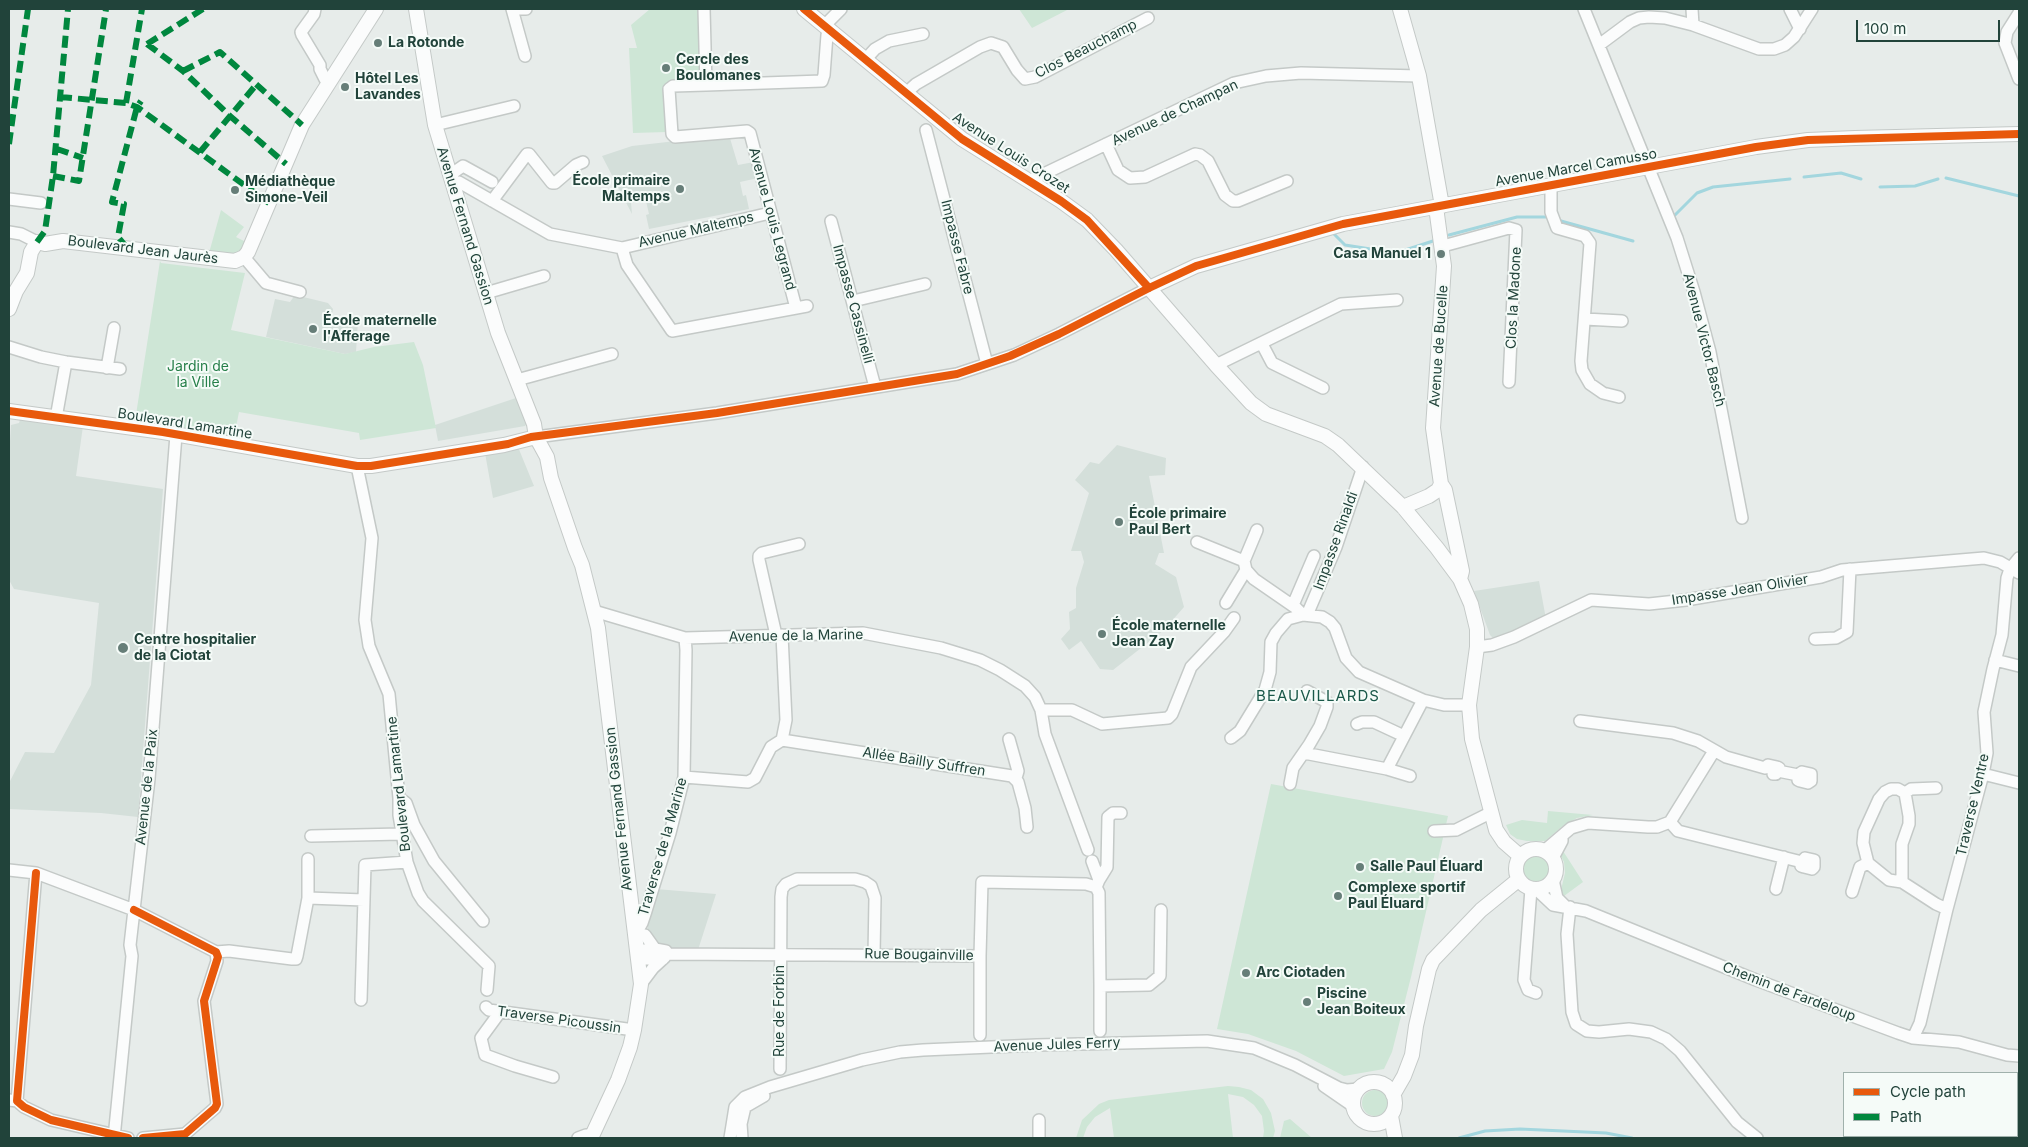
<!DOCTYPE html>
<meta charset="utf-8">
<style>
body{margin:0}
#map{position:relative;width:2028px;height:1147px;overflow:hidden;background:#e7ecea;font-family:Inter,sans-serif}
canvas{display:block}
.frame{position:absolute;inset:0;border:10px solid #21433a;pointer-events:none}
.legend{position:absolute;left:1843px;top:1072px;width:175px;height:65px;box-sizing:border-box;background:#f5fbf8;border:1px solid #a0b1ac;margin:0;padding:6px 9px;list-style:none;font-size:15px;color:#21433a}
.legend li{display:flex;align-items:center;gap:10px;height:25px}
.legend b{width:25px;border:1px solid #a0b1ac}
.scale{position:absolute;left:1856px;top:20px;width:144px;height:22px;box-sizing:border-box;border:2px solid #21433a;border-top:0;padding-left:6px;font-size:15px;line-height:18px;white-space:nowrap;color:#21433a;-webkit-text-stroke:4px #f5fbf8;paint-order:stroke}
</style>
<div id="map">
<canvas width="2028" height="1147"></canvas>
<div class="frame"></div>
<ul class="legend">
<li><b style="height:6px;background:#e8590c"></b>Cycle path</li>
<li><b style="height:6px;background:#00873e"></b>Path</li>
</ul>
<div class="scale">100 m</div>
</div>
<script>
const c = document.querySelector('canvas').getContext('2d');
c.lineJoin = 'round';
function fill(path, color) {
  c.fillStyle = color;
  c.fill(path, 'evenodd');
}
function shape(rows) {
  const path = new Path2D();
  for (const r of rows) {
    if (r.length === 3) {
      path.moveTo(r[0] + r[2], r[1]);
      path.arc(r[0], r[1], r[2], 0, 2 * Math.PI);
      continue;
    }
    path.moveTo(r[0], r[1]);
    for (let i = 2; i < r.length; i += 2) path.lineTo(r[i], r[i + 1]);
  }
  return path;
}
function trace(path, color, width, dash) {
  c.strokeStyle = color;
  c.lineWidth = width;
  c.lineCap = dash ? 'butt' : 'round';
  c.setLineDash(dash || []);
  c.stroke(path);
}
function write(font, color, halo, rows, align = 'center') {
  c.font = font + ' Inter,sans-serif';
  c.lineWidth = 4;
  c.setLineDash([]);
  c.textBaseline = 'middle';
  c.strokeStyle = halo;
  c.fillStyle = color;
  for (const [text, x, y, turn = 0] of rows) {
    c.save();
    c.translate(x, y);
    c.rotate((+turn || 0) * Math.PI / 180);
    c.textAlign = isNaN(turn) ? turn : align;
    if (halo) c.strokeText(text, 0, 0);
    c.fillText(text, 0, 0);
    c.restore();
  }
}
const built = shape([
 [729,135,738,165,754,162,753,170,756,172,758,178,740,182,743,196,746,195,749,209,649,229,646,215,649,214,646,201,631,203,632,214,602,156,632,146],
 [295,295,328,303,333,309,332,315,358,321,356,352,345,354,266,337,275,299,290,302],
 [519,397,528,422,525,426,438,441,435,425],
 [21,417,83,426,76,476,163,489,138,817,101,813,9,809,9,783,25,752,54,753,91,685,99,603,14,589,9,580,9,458,11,425,19,423],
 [1117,445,1166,458,1165,475,1149,476,1164,553,1159,553,1155,564,1176,577,1184,607,1164,630,1113,670,1100,669,1081,641,1069,650,1061,639,1070,629,1069,612,1076,608,1076,588,1084,562,1081,551,1071,551,1089,493,1075,480,1090,462,1099,464],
 [518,447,534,486,493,498,485,453],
 [1539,581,1546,619,1494,639,1490,635,1474,591],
 [656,889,716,894,697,953,646,947,648,926]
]);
const green = shape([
 [650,9,702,9,702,82,666,84,667,132,633,133,629,48,637,48,631,25],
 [1019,9,1069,9,1032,28],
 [221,210,244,227,236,237,246,242,239,253,233,255,209,253],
 [160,261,161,263,245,273,231,330,345,354,374,347,414,342,423,365,436,428,360,440,359,433,239,412,234,437,135,421],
 [1271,784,1448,816,1411,977,1392,1052,1384,1069,1344,1076,1296,1051,1248,1034,1217,1029],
 [1548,811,1593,815,1577,818,1564,825,1545,841,1527,841,1517,839,1510,834,1506,825,1522,820,1547,823],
 [1563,851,1583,882,1564,896,1561,890,1565,873,1564,862,1561,856],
 [1536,869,15],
 [1228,1086,1239,1087,1251,1090,1263,1099,1271,1113,1275,1131,1273,1138,1263,1138,1264,1131,1262,1116,1254,1105,1243,1097,1228,1094,1233,1138,1114,1138,1110,1108,1095,1117,1087,1127,1083,1138,1076,1138,1082,1120,1099,1104,1109,1100],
 [1375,1103,13],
 [1290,1119,1312,1138,1280,1138,1284,1121]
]);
const stream = shape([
 [1804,177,1841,173,1861,179],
 [1946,178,2019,196],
 [1880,187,1915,186,1938,179],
 [1675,215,1697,193,1713,187,1790,179],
 [1561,221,1633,241],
 [1334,234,1345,245,1396,253,1433,241],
 [1449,235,1517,217,1547,217],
 [1459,1138,1485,1131,1520,1129,1606,1133,1632,1138]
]);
const minor = shape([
 [315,9,314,14,301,32,302,35,320,65,320,69,325,79,329,82],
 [512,9,525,56],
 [512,9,526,9],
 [704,9,706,85,822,81,824,75,827,35,831,30],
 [1584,9,1677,238,1694,292,1710,352,1742,518],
 [1692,9,1693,25],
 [1790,9,1800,29],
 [2019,13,2007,32,2005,43,2019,79],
 [825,25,841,9],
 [1599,45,1630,22,1639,18,1649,17,1665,18,1693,25,1759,49,1774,49,1785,45,1794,37,1812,9],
 [865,60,875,49,889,41,923,34],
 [706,85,673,86,669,89,672,134,675,137,747,131,750,133,796,308],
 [906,93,916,84,980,47,991,43,1003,47,1017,70,1025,79,1035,77,1148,18],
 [435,125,514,106],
 [926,130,987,364],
 [1106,144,1118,170,1130,178,1145,177,1195,154,1200,155,1208,161,1225,195,1233,201,1238,201,1287,181],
 [450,175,463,166,492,182],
 [1029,181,1234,83,1266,76,1301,73,1419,76],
 [453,184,459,182,550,234,622,248],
 [1551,185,1551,212,1557,228,1585,236,1590,243,1581,361,1582,370,1590,384,1603,393,1619,397],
 [9,199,41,203],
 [492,201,527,154,529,154,552,183,555,183,576,165,583,162],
 [831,221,875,387],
 [9,232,21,234,37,242],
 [1443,246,1509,228,1516,230,1509,382],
 [622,248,627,265,672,331,807,306],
 [622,248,770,213],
 [244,257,266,283,300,292],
 [486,293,544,276],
 [853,301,925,284],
 [1585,319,1622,321],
 [1262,344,1272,363,1323,388],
 [9,347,41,357,66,362,120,369],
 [1216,365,1341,304,1397,300],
 [107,368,114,328],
 [517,380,612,354],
 [56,418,66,362],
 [536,437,717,413,957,374,1014,355,1059,334,1149,288],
 [357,466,372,538,365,620,369,646,389,694,399,798,399,815,407,862,418,893,423,901,489,966,487,990],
 [1257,530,1244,561,1246,570,1254,579,1296,608,1303,615],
 [1197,542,1244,561],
 [1226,603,1246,570],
 [1293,605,1314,556],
 [594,611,685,638,863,633,941,648,980,660,1000,670,1025,686,1035,697,1041,710,1045,734,1088,850],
 [1307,615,1336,547,1363,467],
 [776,635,759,560,759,556,762,553,799,544],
 [1815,639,1836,638,1847,632,1850,569],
 [1477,647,1492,645,1514,637,1591,600,1649,604,1686,600,1821,577,1842,570,1984,558,2000,562,2019,573],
 [1995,660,2019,666],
 [1041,710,1072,710,1102,724,1168,718,1172,714,1191,667,1224,632,1234,618],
 [1580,721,1673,733,1698,741,1726,757,1765,768,1768,765,1777,767,1779,768,1778,771],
 [1357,724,1362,722,1374,722,1404,736],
 [1231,738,1240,731,1265,690,1270,672,1271,642,1276,633,1288,619,1303,615,1322,617,1330,622,1335,628,1346,658,1359,672,1423,700,1444,705,1469,705],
 [1009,739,1018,771,1016,778],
 [782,740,1012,776,1018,782,1025,808,1027,827],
 [1304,753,1387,769,1423,700],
 [1387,769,1410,776],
 [1773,774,1776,774,1778,771,1798,775,1802,772,1811,774,1811,781,1808,783,1800,781,1798,780,1798,775],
 [1983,774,2019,783],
 [684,777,748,782,755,778,771,747,782,740,786,720,782,635],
 [1290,784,1293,768,1309,745,1320,726,1327,707,1327,702,1307,691],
 [1905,793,1911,789,1936,788],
 [399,798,406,803,414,825,434,861,483,921],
 [1670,822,1678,831,1802,862,1805,858,1814,860,1814,867,1812,869,1804,867,1801,866,1802,862],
 [1434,831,1456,830,1492,812],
 [311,836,401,834],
 [1544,851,1571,828,1588,823,1648,827,1657,827,1670,822,1714,751],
 [1553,858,1562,841,1562,837],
 [1092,861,1099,880,1097,885],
 [9,870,36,873,134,910,216,952,229,951,292,959,296,959,297,956,308,898,308,859],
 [1099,880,1107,867,1108,817,1113,813,1121,813],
 [1553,880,1557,898,1565,906],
 [1902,882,1902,844,1909,824,1909,816,1905,793,1898,789,1891,789,1885,792,1879,799,1864,832,1863,843,1868,863,1889,880,1902,882,1936,904,1947,909],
 [1531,889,1524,980,1528,990,1536,993],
 [1776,889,1784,857],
 [1537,890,1553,905,1586,911,1756,980,1898,1033,1913,1038,1959,1042,2007,1055,2019,1056],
 [1852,892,1860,867,1868,863],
 [308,898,364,900],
 [1570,907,1567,934,1572,1012,1576,1024,1587,1031,1599,1032,1629,1029,1651,1032,1666,1039,1680,1051,1737,1122,1757,1138],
 [635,935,642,923,646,911,670,833,684,777,686,650,685,638],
 [635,935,645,935,655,949],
 [980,956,980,1035],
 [663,959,646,959,638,955,644,950,655,949,666,951,668,954,980,956,982,882,1086,884,1096,887,1099,893,1100,986,1149,985,1160,976,1161,910],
 [641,984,653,968,665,957],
 [361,1000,365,865,407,862],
 [486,1007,489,1010,634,1030],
 [500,1012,481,1038,485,1055,515,1066,553,1077],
 [1100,1031,1100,986],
 [1913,1038,1920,1023,1947,909,1983,774,1987,753,1984,712,1993,669,2002,635,2007,578,2010,569,2019,558],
 [780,1069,781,897,782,889,786,884,797,879,855,879,865,882,871,886,875,898,874,955],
 [1324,1086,1353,1106],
 [9,1100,17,1101,24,1107,51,1120,128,1138],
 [17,1101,36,873],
 [114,1138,132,956,130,945,149,779,176,435],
 [143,1138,185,1134,215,1108,217,1104,204,1001,217,961,216,952],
 [578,1138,586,1135,593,1135],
 [730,1138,735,1107,745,1097,770,1087,862,1060,900,1052,923,1050,1037,1045,1207,1041,1254,1048,1295,1065,1339,1088,1347,1090,1359,1089],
 [742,1138,741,1124,745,1107,764,1096],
 [1039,1138,1039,1120]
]);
const tertiary = shape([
 [416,9,435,125,498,333,534,424,536,437,547,457,551,478,575,548,582,565,598,628,641,984,634,1030,630,1047,618,1080,591,1138],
 [804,9,962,139,1061,201,1087,220,1116,250,1216,365,1251,403,1266,414,1325,436,1338,445,1403,507,1437,548,1460,579,1471,604,1477,629,1477,647,1469,705,1472,739,1496,830,1504,842,1520,856],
 [1400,9,1419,76,1442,206],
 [1436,207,1444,266,1433,428,1441,484,1445,490,1462,571,1460,579],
 [1149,288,1196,266,1343,224,1756,147,1808,140,1855,138,2019,134],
 [9,309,16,291,27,273,31,252,37,242,45,244,63,241,235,261,244,257,248,252,302,125,376,9],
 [9,411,163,432,357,466,371,466,504,445,536,437],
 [1403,507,1429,496,1438,490,1441,484],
 [1536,869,20],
 [1374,1103,21],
 [1393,1095,1404,1076,1412,1055,1416,1026,1429,969,1433,960,1481,910,1518,880],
 [1391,1116,1395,1138]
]);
const quiet = shape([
 [147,44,183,71,230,116,286,164],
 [147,44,203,9],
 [183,71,220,52,302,125],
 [60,97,126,103,137,107,269,203],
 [126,103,142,9],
 [9,144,28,9],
 [57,149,83,158],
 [200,152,256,85],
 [53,176,79,181,106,9],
 [37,242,45,231,53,176,68,9],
 [127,248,118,237,124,204,112,202,137,107,141,101]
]);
const cycleway = shape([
 [804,9,962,139,1061,201,1087,220,1149,288],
 [9,411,163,432,357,466,371,466,508,444,531,437,717,413,957,374,1010,356,1059,334,1149,288,1196,266,1343,224,1756,147,1808,140,2019,134],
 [36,873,17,1101,24,1107,51,1120,128,1138],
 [134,910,216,952,218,957,204,1001,217,1104,215,1108,185,1134,143,1138]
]);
const markers = [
 [378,43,5,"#667e78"],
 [666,68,5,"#667e78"],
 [345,87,5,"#667e78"],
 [680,189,5,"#667e78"],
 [235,190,5,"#667e78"],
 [1441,254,5,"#667e78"],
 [313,329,5,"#667e78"],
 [1119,522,5,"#667e78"],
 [1102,634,5,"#667e78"],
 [123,648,6,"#667e78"],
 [1360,867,5,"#667e78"],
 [1338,896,5,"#667e78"],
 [1246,973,5,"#667e78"],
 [1307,1002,5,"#667e78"]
];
const poiNames = [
 ["La Rotonde",388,43],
 ["Cercle des",676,60],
 ["Boulomanes",676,76],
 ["Hôtel Les",355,79],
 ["Lavandes",355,95],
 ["École primaire",670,181,"right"],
 ["Maltemps",670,197,"right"],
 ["Médiathèque",245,182],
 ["Simone-Veil",245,198],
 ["Casa Manuel 1",1431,254,"right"],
 ["École maternelle",323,321],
 ["l'Afferage",323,337],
 ["École primaire",1129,514],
 ["Paul Bert",1129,530],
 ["École maternelle",1112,626],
 ["Jean Zay",1112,642],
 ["Centre hospitalier",134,640],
 ["de la Ciotat",134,656],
 ["Salle Paul Éluard",1370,867],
 ["Complexe sportif",1348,888],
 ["Paul Éluard",1348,904],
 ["Arc Ciotaden",1256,973],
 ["Piscine",1317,994],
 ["Jean Boiteux",1317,1010]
];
const streetNames = [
 ["Clos Beauchamp",1086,49,-27],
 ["Avenue de Champan",1175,113,-25],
 ["Avenue Louis Crozet",1011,153,33],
 ["Avenue Marcel Camusso",1576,168,-10],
 ["Avenue Louis Legrand",772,219,75],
 ["Avenue Fernand Gassion",465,226,73],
 ["Avenue Maltemps",696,230,-13],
 ["Impasse Fabre",957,247,76],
 ["Boulevard Jean Jaurès",143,250,7],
 ["Clos la Madone",1514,298,-87],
 ["Impasse Cassinelli",853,304,75],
 ["Avenue Victor Basch",1704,340,76],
 ["Avenue de Bucelle",1439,346,-86],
 ["Boulevard Lamartine",185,424,9],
 ["Impasse Rinaldi",1336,541,-70],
 ["Impasse Jean Olivier",1740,590,-9],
 ["Avenue de la Marine",796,636,-1],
 ["Allée Bailly Suffren",924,762,9],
 ["Boulevard Lamartine",399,784,-96],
 ["Avenue de la Paix",147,787,-84],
 ["Traverse Ventre",1973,805,-77],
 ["Avenue Fernand Gassion",619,809,-96],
 ["Traverse de la Marine",663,847,-74],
 ["Rue Bougainville",919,955,1],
 ["Chemin de Fardeloup",1789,992,21],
 ["Rue de Forbin",780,1011,-90],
 ["Traverse Picoussin",559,1020,8],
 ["Avenue Jules Ferry",1057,1045,-2]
];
const parkNames = [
 ["Jardin de",198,367],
 ["la Ville",198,383]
];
const neighbourhoodNames = [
 ["BEAUVILLARDS",1318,696]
];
fill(built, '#d4dfda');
fill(green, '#cee6d6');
trace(stream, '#a3d6de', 3);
trace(minor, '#c4c9c7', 14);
trace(tertiary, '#c4c9c7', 16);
trace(minor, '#fbfcfc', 11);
trace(tertiary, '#fbfcfc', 14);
trace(quiet, '#00873e', 6, [12, 6]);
trace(cycleway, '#e8590c', 8);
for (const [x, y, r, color] of markers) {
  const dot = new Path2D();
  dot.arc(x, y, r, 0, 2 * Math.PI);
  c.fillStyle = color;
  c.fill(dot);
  trace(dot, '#f5fbf8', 2);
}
write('bold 14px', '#21433a', '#f5fbf8', poiNames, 'left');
write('14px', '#21433a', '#f5fbf8', streetNames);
write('14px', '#267f49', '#f5fbf8', parkNames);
c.letterSpacing = '1px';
write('15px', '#1a5849', '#f5fbf8', neighbourhoodNames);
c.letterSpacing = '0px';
</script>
